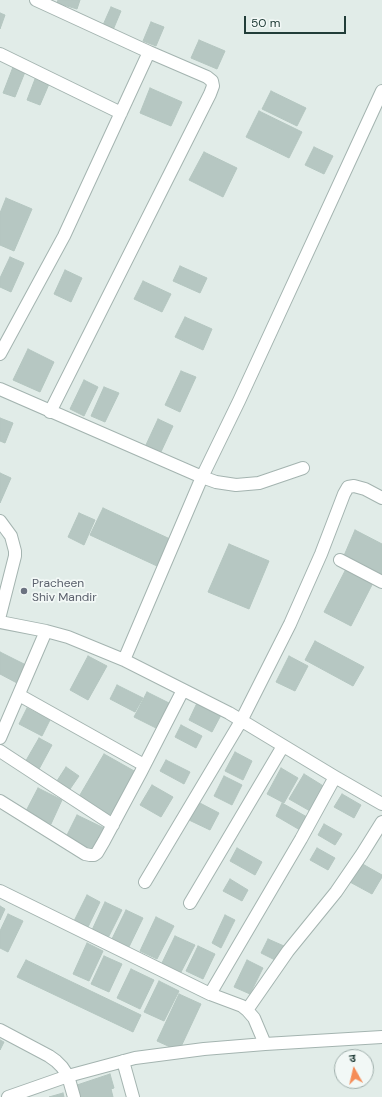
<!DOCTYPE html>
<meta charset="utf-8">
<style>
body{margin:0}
#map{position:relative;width:382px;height:1097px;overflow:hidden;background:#e1ece8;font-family:"DM Sans","Noto Sans Devanagari",sans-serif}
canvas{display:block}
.north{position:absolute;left:334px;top:1049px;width:40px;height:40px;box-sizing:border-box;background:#f2f8f6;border:1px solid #9eadaa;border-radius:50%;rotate:352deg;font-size:11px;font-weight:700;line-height:16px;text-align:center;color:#213d38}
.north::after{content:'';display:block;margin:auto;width:14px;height:18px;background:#f58c57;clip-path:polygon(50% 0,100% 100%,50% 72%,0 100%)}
.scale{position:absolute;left:244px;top:16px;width:102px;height:18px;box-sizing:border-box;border:2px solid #213d38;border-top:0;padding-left:5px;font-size:12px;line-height:14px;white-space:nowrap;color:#213d38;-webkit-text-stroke:3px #f2f8f6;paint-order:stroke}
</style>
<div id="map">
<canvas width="382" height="1097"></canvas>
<div class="north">उ</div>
<div class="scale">50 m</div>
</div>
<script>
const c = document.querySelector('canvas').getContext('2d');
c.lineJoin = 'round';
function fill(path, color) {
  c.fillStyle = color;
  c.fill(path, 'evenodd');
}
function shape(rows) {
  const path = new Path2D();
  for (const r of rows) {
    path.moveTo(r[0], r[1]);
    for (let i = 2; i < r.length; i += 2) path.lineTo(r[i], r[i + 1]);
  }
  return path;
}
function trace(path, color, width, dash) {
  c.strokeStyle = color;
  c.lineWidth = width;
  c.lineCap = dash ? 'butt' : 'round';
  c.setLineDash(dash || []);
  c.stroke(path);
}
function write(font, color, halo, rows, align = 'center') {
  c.font = font + ' "DM Sans",sans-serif';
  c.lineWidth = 3.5;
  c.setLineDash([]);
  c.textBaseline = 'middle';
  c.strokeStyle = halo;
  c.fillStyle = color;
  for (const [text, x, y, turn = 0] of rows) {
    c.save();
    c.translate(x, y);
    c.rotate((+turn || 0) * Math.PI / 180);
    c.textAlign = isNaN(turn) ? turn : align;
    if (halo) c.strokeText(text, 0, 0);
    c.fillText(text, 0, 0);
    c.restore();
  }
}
const building = shape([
 [58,0,80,0,77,9,57,3,58,0],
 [111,7,121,11,113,30,103,25,111,7],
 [0,13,5,15,0,29,0,13],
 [151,22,164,27,156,46,143,41,151,22],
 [199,40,225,51,217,69,191,58,199,40],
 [13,67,25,72,15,97,3,93,13,67],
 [35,79,49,84,40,105,27,100,35,79],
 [150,88,182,102,171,126,140,113,150,88],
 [271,91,306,108,297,126,262,109,271,91],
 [259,111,302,132,289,158,246,137,259,111],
 [314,147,333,156,324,174,305,165,314,147],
 [204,152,237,168,223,197,189,180,204,152],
 [6,198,32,209,14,251,0,245,0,213,6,198],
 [10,257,24,263,11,292,0,287,0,278,10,257],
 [180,266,207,278,200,293,173,281,180,266],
 [65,270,82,278,71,302,54,294,65,270],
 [143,281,171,294,162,312,134,299,143,281],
 [185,317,212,329,203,350,175,337,185,317],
 [28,349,54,362,40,392,13,380,28,349],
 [181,371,196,377,180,412,165,405,181,371],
 [84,380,98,387,84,416,70,409,84,380],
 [104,387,119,393,105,422,91,416,104,387],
 [0,418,13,423,5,443,0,441,0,418],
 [158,419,173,426,160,454,145,447,158,419],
 [0,473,11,478,0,503,0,473],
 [103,508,170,539,157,566,90,535,103,508],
 [79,513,95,520,84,545,68,537,79,513],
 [355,530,382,544,382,577,343,558,355,530],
 [229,544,269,561,249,609,208,592,229,544],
 [348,565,375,579,351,626,324,612,348,565],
 [315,641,364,667,353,686,305,660,315,641],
 [0,652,26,665,17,683,0,674,0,652],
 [88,656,107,666,88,700,70,690,88,656],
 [289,656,308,666,295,691,276,682,289,656],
 [117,685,143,698,135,712,110,699,117,685],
 [147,692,169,703,156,728,134,717,147,692],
 [197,703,221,715,212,732,189,720,197,703],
 [27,708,50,720,42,736,19,724,27,708],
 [181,725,202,736,196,748,175,737,181,725],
 [39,738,52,745,38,771,24,764,39,738],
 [235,752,252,761,243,780,225,771,235,752],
 [104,754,136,772,108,818,77,800,104,754],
 [166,760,190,772,184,784,160,771,166,760],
 [66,767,79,776,68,792,55,784,66,767],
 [281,768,298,778,284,803,267,794,281,768],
 [304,774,325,787,310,811,289,799,304,774],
 [224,776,242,785,232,805,214,796,224,776],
 [152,785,173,797,161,817,140,805,152,785],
 [38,788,62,800,51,824,26,811,38,788],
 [342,794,361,805,354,818,334,807,342,794],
 [198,802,219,813,210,830,189,820,198,802],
 [282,803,307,817,300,830,276,816,282,803],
 [77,815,106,829,94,852,66,837,77,815],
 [324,824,342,834,335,845,318,835,324,824],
 [237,848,262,862,255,875,230,861,237,848],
 [317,848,335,858,328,870,310,860,317,848],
 [359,862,382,875,382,877,372,894,348,881,359,862],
 [230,879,248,890,242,901,223,891,230,879],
 [87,895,100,902,88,927,74,921,87,895],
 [105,902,122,910,108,938,92,930,105,902],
 [0,906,5,909,0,920,0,906],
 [126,910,143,918,127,951,110,943,126,910],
 [8,914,23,921,8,952,0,948,0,931,8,914],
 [225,915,235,920,221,948,212,943,225,915],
 [156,917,174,926,157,959,140,951,156,917],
 [175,936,195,945,180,974,161,965,175,936],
 [268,939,284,946,277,961,261,953,268,939],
 [87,943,103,951,89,981,73,974,87,943],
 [198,946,215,954,203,979,186,971,198,946],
 [104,956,122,964,109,992,91,984,104,956],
 [26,960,141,1015,133,1032,17,977,26,960],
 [247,960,263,968,250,994,234,987,247,960],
 [131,969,154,980,140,1009,117,998,131,969],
 [159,981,179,991,164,1021,144,1012,159,981],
 [179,994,201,1004,179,1051,157,1041,179,994],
 [0,1040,4,1042,0,1050,0,1040],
 [110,1074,114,1088,111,1089,113,1097,77,1097,74,1086,110,1074],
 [63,1093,64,1097,49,1097,63,1093]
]);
const street = shape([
 [36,0,149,52,207,77,212,81,213,86,210,94,50,412],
 [0,54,121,113],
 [0,354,64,236,149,52],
 [0,389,202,477,216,482,236,485,259,483,303,468],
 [0,521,11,536,15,551,15,556,0,615],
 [340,560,382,582],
 [0,622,46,631,68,637,124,660,229,713,335,777,382,804],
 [124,660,202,477,239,401,382,91],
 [19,695,144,765],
 [0,738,46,631],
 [0,751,113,825],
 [0,801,85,854,90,855,94,855,97,853,104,841,141,772,183,690],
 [145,882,241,721,290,624,321,554,344,494,348,487,354,486,365,489,382,498],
 [0,891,210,994,242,1006,247,1010,254,1018,265,1044],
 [190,903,283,746],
 [210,994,301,839,335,777],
 [247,1010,288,951,336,892,362,854,382,822],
 [0,1030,49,1056,56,1061,62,1067,68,1076,74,1097],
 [123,1061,133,1097],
 [8,1097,68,1076,135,1058,204,1049,265,1044,382,1037]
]);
const markers = [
 [24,591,4,"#6b7280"]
];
const worshipNames = [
 ["Pracheen",32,584],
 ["Shiv Mandir",32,598]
];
fill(building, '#b6c7c2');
trace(building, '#b4c6c0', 1);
trace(street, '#a4b4b0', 14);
trace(street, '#fff', 12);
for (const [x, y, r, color] of markers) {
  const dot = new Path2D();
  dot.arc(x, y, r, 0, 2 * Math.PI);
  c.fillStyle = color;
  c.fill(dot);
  trace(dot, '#f2f8f6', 1.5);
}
write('12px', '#5b616d', '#f2f8f6', worshipNames, 'left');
</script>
